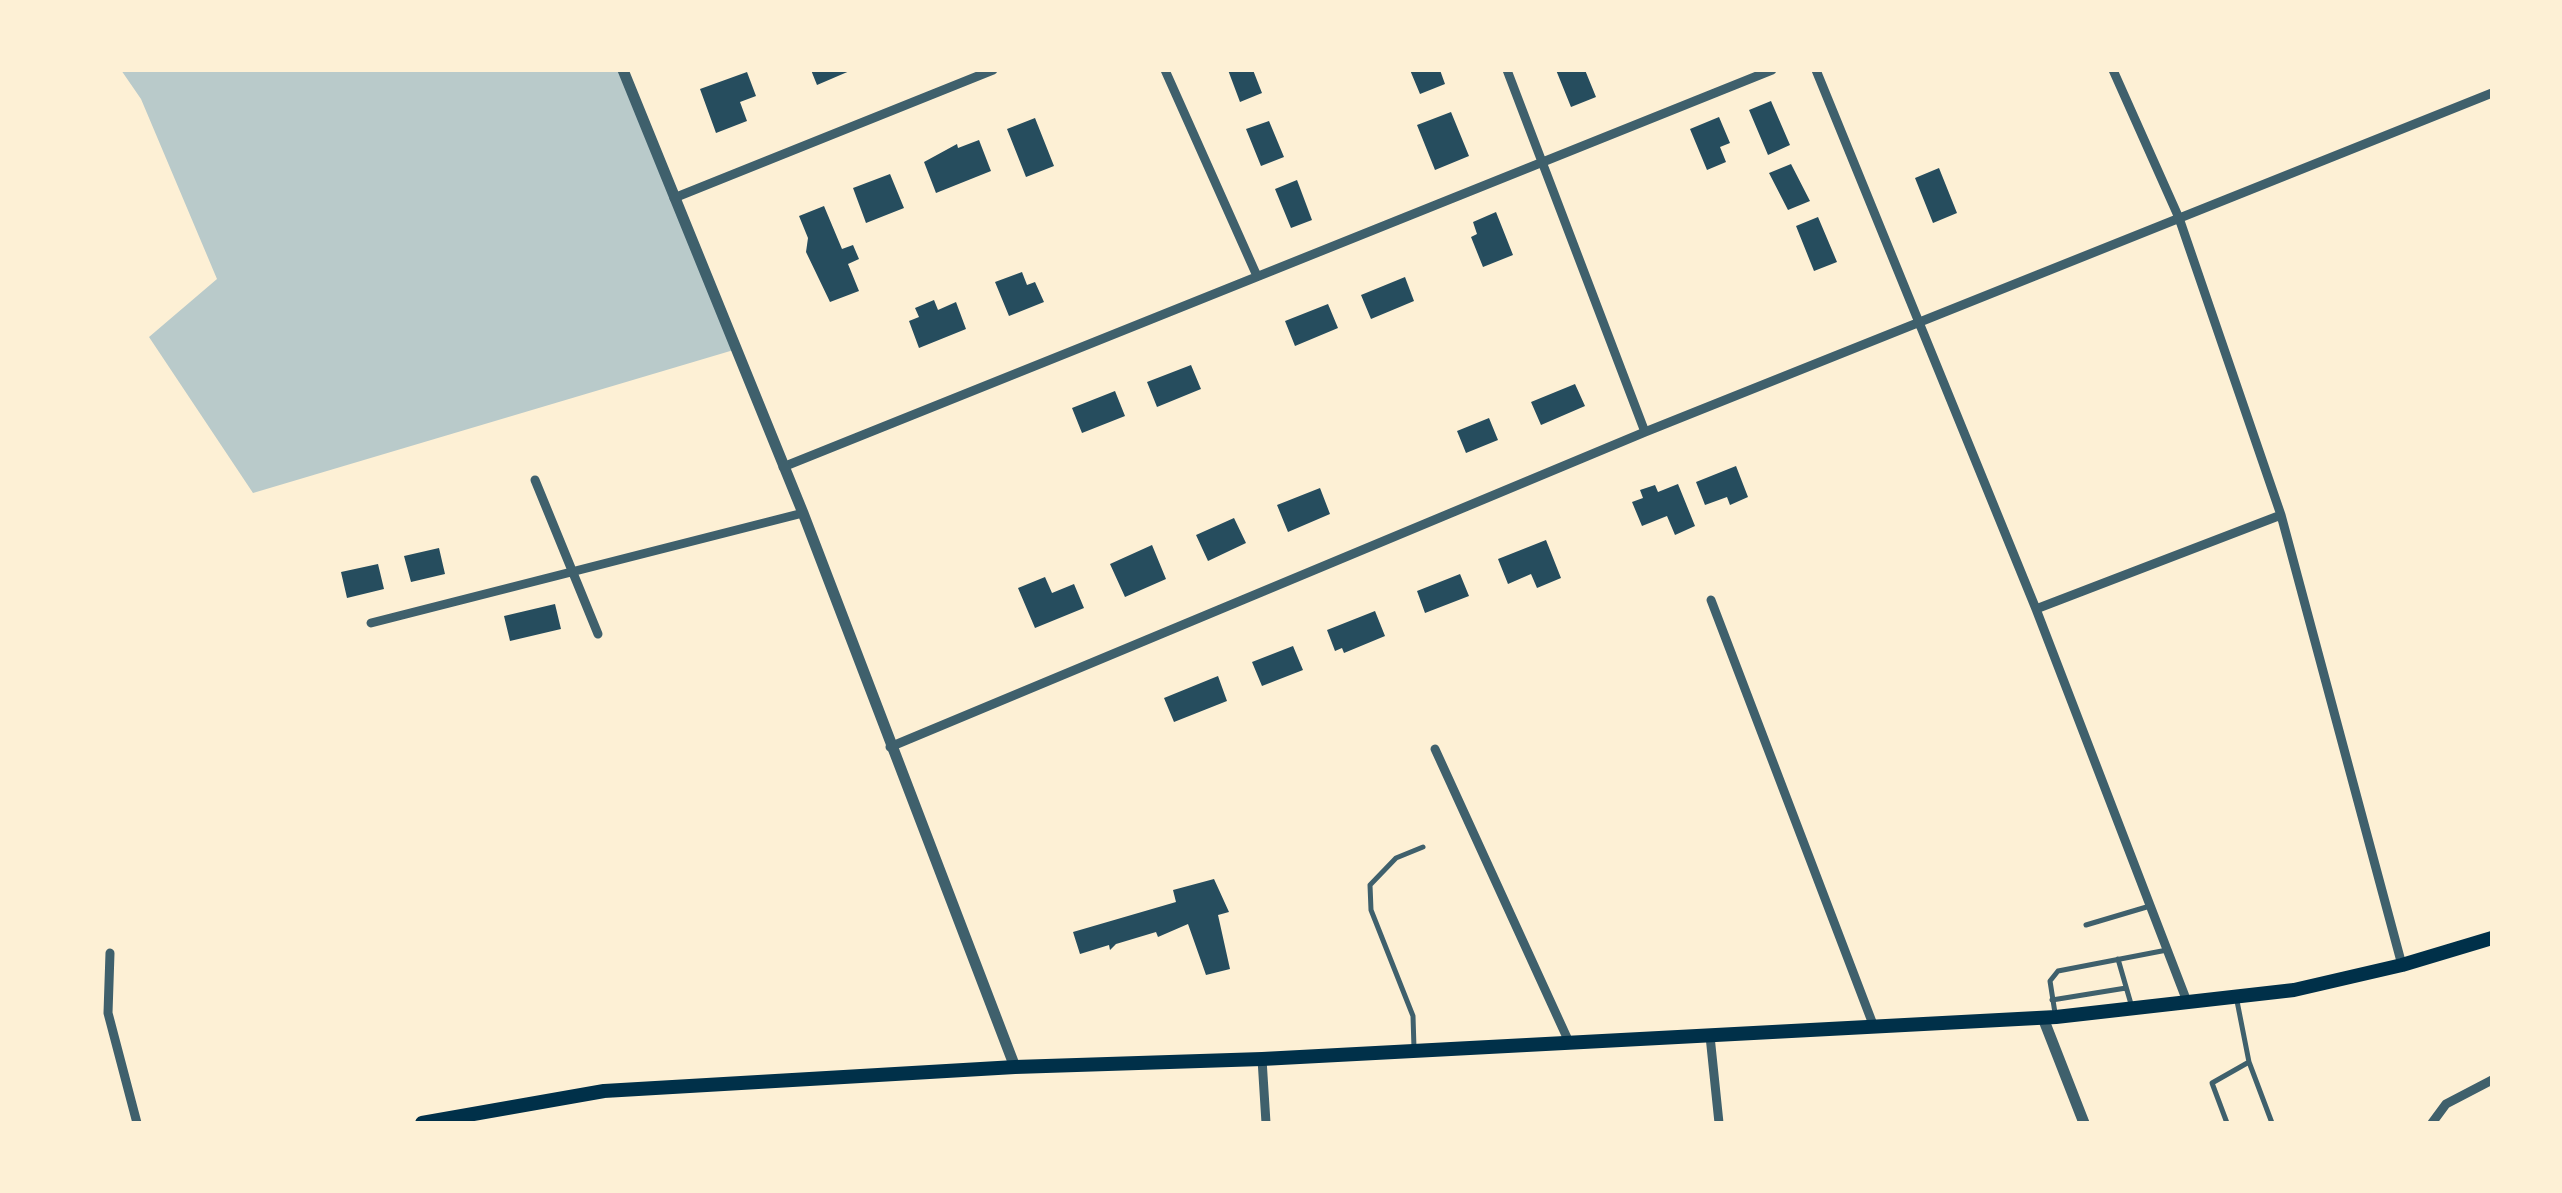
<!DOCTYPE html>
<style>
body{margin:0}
#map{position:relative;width:2562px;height:1193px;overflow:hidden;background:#fdf0d5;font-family:Cabin,sans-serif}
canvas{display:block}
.frame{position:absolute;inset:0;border:72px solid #fdf0d5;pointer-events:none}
</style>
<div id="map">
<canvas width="2562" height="1193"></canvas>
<div class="frame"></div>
</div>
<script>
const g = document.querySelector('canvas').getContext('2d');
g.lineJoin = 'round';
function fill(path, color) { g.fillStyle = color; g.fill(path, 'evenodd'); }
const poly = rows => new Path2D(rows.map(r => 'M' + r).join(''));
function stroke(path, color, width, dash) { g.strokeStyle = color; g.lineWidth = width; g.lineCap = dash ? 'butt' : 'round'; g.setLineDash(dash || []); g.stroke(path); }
fill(poly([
 [121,70,623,70,737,349,253,493,149,337,217,279,141,99]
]), '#b9caca');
fill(poly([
 [811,70,852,70,817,85],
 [1228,70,1253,70,1262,93,1240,102],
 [1410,70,1440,70,1445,84,1420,94],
 [1556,70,1585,70,1596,97,1571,107],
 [747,72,756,96,740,102,747,121,716,133,700,89],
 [1771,101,1790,145,1768,155,1749,110],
 [1451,112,1469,156,1435,170,1417,125],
 [1719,117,1730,143,1720,147,1726,162,1707,170,1690,129],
 [1035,118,1054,166,1026,177,1007,129],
 [1269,121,1284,157,1261,166,1246,129],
 [979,140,991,171,936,193,924,162,957,144,958,148],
 [1791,164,1810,201,1788,210,1769,173],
 [1939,168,1957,213,1933,223,1915,178],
 [890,174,904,208,866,223,853,188],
 [1297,180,1312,220,1291,228,1275,189],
 [824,206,842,249,853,245,859,259,848,264,859,291,830,302,806,252,808,238,799,216],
 [1496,212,1513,255,1483,267,1471,237,1477,234,1473,222],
 [1818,217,1837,262,1814,271,1796,226],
 [1022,272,1027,285,1035,282,1044,302,1009,316,995,282],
 [1405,277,1414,301,1371,319,1361,295],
 [934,300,938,310,956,302,966,329,919,348,909,321,919,317,915,308],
 [1328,304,1338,328,1295,346,1285,321],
 [1191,365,1201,389,1157,407,1147,382],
 [1575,384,1585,406,1541,425,1531,402],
 [1115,391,1125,416,1082,433,1072,408],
 [1489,418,1498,440,1466,453,1457,431],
 [1736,466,1748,497,1730,505,1727,497,1705,505,1696,482],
 [1678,484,1695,526,1675,535,1667,516,1642,526,1632,502,1643,498,1640,490,1655,485,1658,492],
 [1320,488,1330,514,1288,532,1277,505],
 [1234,518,1246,543,1208,561,1196,535],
 [1546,540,1561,578,1537,588,1531,574,1508,584,1498,559],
 [1152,545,1166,579,1125,597,1110,564],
 [439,548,445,574,411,582,404,556],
 [378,564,384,589,347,598,341,572],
 [1460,574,1469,596,1425,613,1417,591],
 [1045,577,1052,593,1074,584,1084,608,1035,628,1018,588],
 [555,604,561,629,510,641,504,616],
 [1375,611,1385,636,1344,653,1342,648,1335,651,1327,630],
 [1293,646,1303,670,1262,686,1252,662],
 [1218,676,1227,701,1174,722,1164,698],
 [1214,879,1229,912,1218,915,1230,969,1206,975,1188,924,1158,937,1156,932,1116,944,1110,950,1109,945,1080,954,1073,932,1176,902,1173,890]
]), '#264d5e');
stroke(poly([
 [2086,925,2150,906],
 [2118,959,2131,1004],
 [2052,1000,2126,988],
 [2237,1001,2249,1062,2272,1123],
 [2055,1013,2050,981,2058,971,2167,950],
 [1414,1048,1413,1016,1371,910,1370,885,1396,858,1423,847],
 [2227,1123,2212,1083,2249,1062]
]), '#3f606c', 5);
stroke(poly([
 [1165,70,1257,276],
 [1507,70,1645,432],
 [1816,70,2036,609,2188,1004],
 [2113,70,2179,218,2281,515,2402,965],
 [674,198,993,70],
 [783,467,1772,70],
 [535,480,598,634],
 [1711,600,1874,1027],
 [2036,609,2281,515],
 [371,623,803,513],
 [890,747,1645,432,2492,93],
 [1435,749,1569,1042],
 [110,953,108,1013,137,1123],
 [1710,1036,1719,1123],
 [1262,1059,1266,1123],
 [2432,1123,2446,1104,2492,1080]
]), '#3f606c', 9);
stroke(poly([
 [623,70,803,513,1015,1067],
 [2043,1018,2084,1123]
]), '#3f606c', 11);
stroke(poly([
 [422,1123,604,1091,1015,1067,1262,1059,2056,1017,2294,990,2402,965,2492,938]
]), '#003049', 14);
</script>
